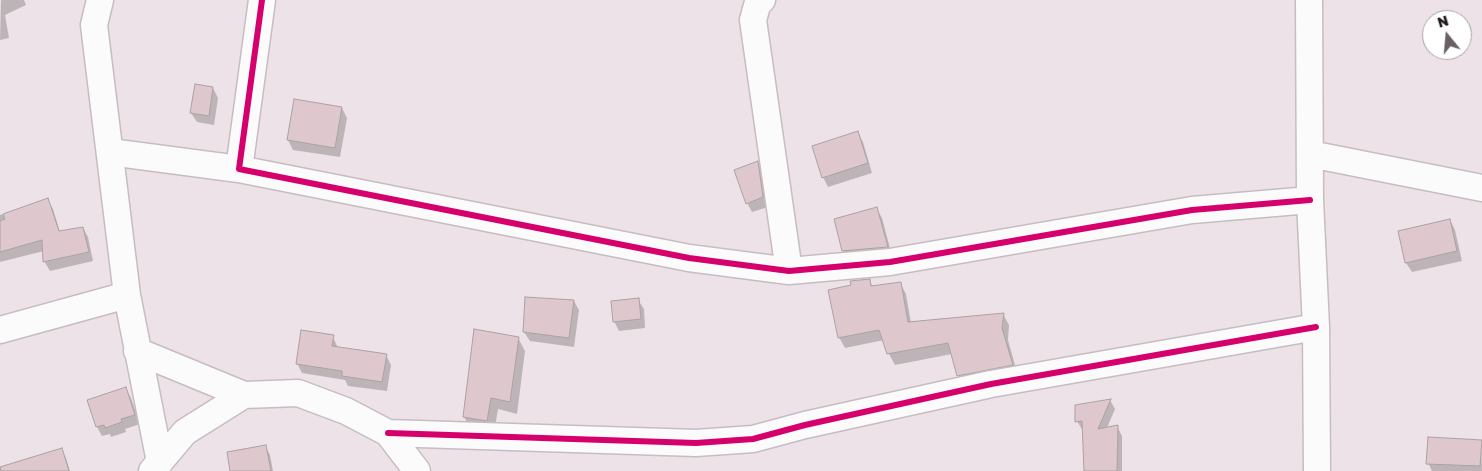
<!DOCTYPE html>
<style>
body{margin:0}
#map{position:relative;width:1482px;height:471px;overflow:hidden;background:#ede2e7;font-family:"Golos Text",sans-serif}
canvas{display:block}
.north{position:absolute;left:1422px;top:10px;width:50px;height:50px;box-sizing:border-box;background:#fff;border:1px solid #a6a3a5;border-radius:50%;rotate:343deg;font-size:14px;font-weight:700;line-height:20px;text-align:center;color:#211a1d}
.north::after{content:'';display:block;margin:auto;width:18px;height:22px;background:#686064;clip-path:polygon(50% 0,100% 100%,50% 72%,0 100%)}
</style>
<div id="map">
<canvas width="1482" height="471"></canvas>
<div class="north">N</div>
</div>
<script>
const g = document.querySelector('canvas').getContext('2d');
g.lineJoin = 'round';
function fill(path, color) { g.fillStyle = color; g.fill(path, 'evenodd'); }
const poly = rows => new Path2D(rows.map(r => 'M' + r).join(''));
function stroke(path, color, width, dash) { g.strokeStyle = color; g.lineWidth = width; g.lineCap = dash ? 'butt' : 'round'; g.setLineDash(dash || []); g.stroke(path); }
fill(poly([
 [1,0,24,0,26,5,5,15,9,38,0,40],
 [213,88,218,98,214,125,197,122,191,113],
 [342,108,347,118,340,157,293,150,288,140],
 [858,133,863,142,872,173,828,187,823,177],
 [758,163,763,172,768,207,752,212,747,203],
 [47,200,53,209,60,232,83,228,88,237,93,261,50,271,44,261,44,251,0,262,0,215],
 [876,208,882,218,892,256,849,260,843,251],
 [1450,220,1455,230,1462,261,1412,272,1406,263],
 [869,280,873,287,900,283,906,294,911,323,1003,314,1009,325,1008,340,1018,376,965,386,958,376,952,354,895,365,889,354,884,340,845,348,839,337],
 [638,300,644,309,645,328,619,331,614,321],
 [574,301,579,310,574,347,530,341,524,332],
 [333,337,338,348,386,355,391,365,387,391,348,386,345,380,302,373,297,363],
 [518,338,525,351,517,414,498,409,494,433,472,430,464,417],
 [126,389,131,398,140,424,125,429,126,432,111,437,110,434,102,436,97,427,89,401],
 [1110,400,1115,409,1107,428,1117,426,1122,436,1122,471,1085,471,1083,431,1077,421],
 [1481,441,1482,471,1432,471,1428,463],
 [265,446,270,455,273,471,232,471],
 [61,449,66,458,70,471,0,471,0,468]
]), '#0003');
const building = poly([
 [195,84,213,87,209,116,190,113,195,84],
 [294,99,342,107,335,148,287,140,294,99],
 [858,131,868,163,822,178,812,146,858,131],
 [758,161,763,197,746,204,734,170,758,161],
 [48,198,59,231,83,227,89,252,43,262,42,240,0,252,0,221,5,219,3,214,48,198],
 [877,207,888,247,842,251,834,219,877,207],
 [1450,219,1457,251,1405,263,1398,231,1450,219],
 [870,279,871,286,901,282,908,322,1004,313,1002,328,1013,365,957,376,948,343,887,354,879,330,838,338,828,290,851,285,850,281,870,279],
 [525,297,574,300,569,338,523,332,525,297],
 [639,298,641,319,613,322,611,301,639,298],
 [474,329,519,337,510,402,491,398,487,421,463,417,474,329],
 [301,330,334,335,332,346,387,354,382,382,342,376,342,371,296,364,301,330],
 [126,387,135,415,121,419,122,422,105,428,104,425,96,427,87,400,126,387],
 [1111,399,1098,429,1118,425,1117,471,1084,471,1082,421,1075,422,1075,405,1111,399],
 [1428,437,1482,440,1480,466,1426,464,1428,437],
 [266,445,271,471,230,471,227,452,266,445],
 [62,448,69,471,1,471,0,467,62,448]
]);
fill(building, '#dfc8cd');
stroke(building, '#a9a1a3', 1);
const street = poly([
 [100,0,94,25,127,295,160,462],
 [262,0,239,169,689,258,789,271,890,262,1192,210,1310,200],
 [762,0,758,2,753,20,789,271],
 [1309,0,1310,200,1316,327,1317,471],
 [110,152,239,169],
 [1310,154,1482,188],
 [0,330,127,295],
 [137,351,244,395],
 [388,433,696,443,753,439,805,425,991,384,1316,327],
 [152,471,185,432,244,395,298,393,346,411,388,433,417,471]
]);
stroke(street, '#c6bdc1', 29);
stroke(street, '#fcfbfb', 26);
stroke(poly([
 [262,0,239,169,689,258,789,271,890,262,1192,210,1310,200],
 [388,433,696,443,753,439,805,425,991,384,1316,327]
]), '#d6006c', 6);
</script>
